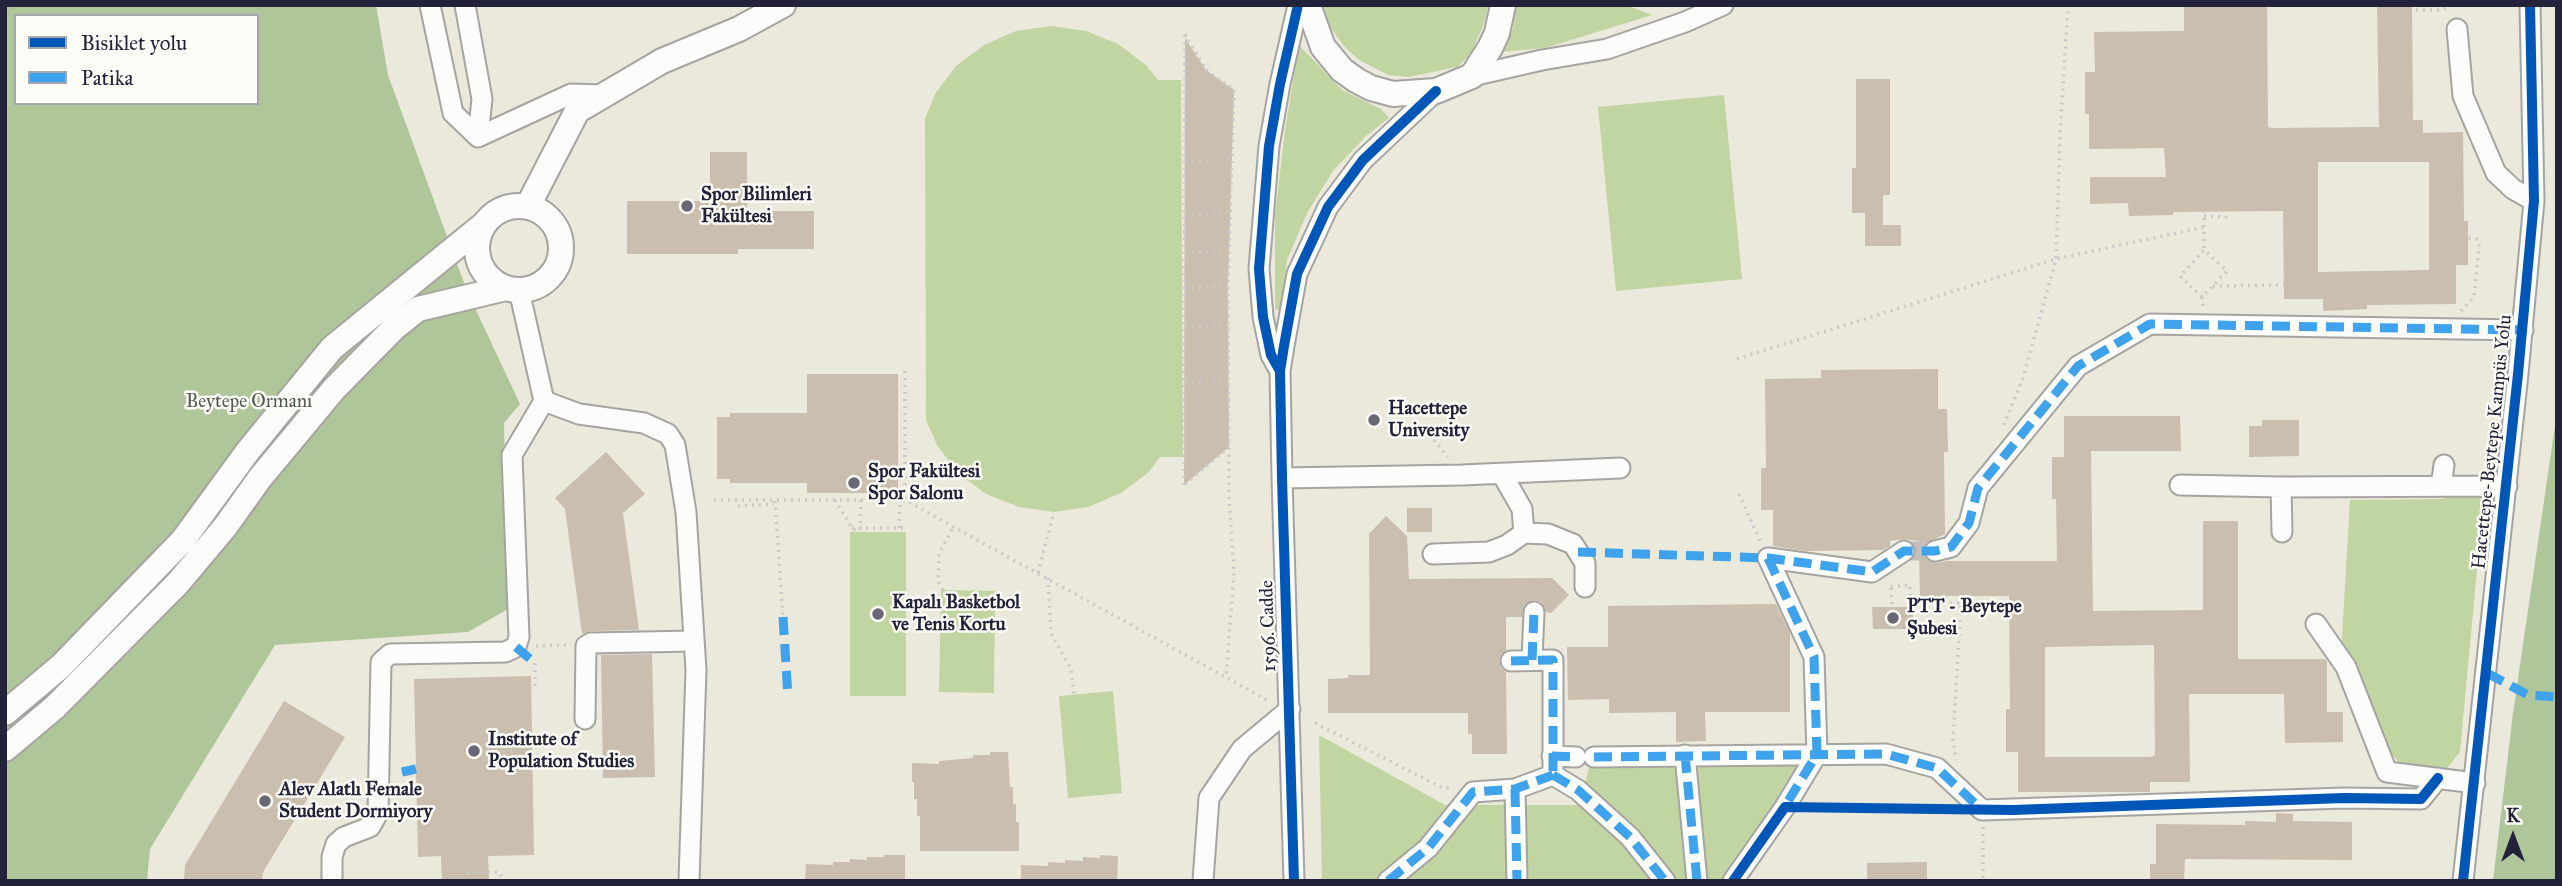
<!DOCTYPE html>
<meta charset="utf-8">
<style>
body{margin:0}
#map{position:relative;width:2562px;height:886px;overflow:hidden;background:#ebe8dc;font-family:"IM FELL Great Primer",serif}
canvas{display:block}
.frame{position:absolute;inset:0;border:7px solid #22223b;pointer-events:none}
.legend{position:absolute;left:14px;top:14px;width:245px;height:91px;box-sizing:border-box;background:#fdfcf7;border:2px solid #a5a5ac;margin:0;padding:9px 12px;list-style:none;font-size:21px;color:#22223b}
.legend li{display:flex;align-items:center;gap:14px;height:35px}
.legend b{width:35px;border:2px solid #a5a5ac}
.north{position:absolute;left:2478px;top:802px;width:70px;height:70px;-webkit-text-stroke:5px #fdfcf7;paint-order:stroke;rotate:0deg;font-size:19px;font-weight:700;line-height:28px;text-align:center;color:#22223b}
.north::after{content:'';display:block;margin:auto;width:24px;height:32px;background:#22223b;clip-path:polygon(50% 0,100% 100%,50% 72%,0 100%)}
</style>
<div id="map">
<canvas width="2562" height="886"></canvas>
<div class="frame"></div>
<ul class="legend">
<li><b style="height:9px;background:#0057b8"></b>Bisiklet yolu</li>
<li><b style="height:9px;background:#3ea2ec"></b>Patika</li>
</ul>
<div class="north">K</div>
</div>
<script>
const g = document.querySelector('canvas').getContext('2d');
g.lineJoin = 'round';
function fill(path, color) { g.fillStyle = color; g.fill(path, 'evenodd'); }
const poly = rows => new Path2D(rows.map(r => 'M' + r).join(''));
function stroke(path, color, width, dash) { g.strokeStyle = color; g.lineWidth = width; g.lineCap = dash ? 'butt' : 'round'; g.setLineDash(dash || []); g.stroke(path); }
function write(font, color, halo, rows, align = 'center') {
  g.font = font + ' "IM FELL Great Primer",serif'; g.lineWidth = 5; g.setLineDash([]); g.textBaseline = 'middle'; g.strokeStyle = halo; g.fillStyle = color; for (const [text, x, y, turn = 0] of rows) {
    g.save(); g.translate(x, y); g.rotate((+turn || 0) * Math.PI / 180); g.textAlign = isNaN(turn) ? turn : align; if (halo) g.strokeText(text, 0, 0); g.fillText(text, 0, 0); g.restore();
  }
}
fill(poly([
 [1323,5,1488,5,1485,21,1471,54,1457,67,1409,77,1388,75,1359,60,1344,46,1331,28],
 [1516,5,1626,5,1652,15,1545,48,1501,52,1513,29],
 [1051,26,1086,31,1118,44,1146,65,1158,80,1181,80,1183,457,1160,457,1149,472,1121,493,1088,507,1054,512,1019,507,986,494,958,473,937,445,926,420,925,119,935,94,956,66,984,45,1016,31],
 [1299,45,1342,90,1381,109,1389,118,1367,135,1333,171,1307,213,1287,260,1281,311,1275,309,1275,216,1285,130],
 [1724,95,1742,279,1616,291,1598,107],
 [2456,494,2484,495,2460,752,2443,773,2403,767,2379,739,2341,654,2350,500,2442,499],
 [850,532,906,532,906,696,850,696],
 [941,590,995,591,994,693,939,692],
 [1113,691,1122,793,1068,798,1059,696],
 [1319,735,1445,805,1580,805,1589,768,1801,763,1724,881,1322,881]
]), '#c1d5a2');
fill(poly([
 [5,5,376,5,388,75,467,291,520,404,504,423,508,609,468,632,275,645,150,849,147,881,5,881],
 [16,16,257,16,257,103,16,103],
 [2557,412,2557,881,2493,881,2513,713]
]), '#afc69a');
fill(poly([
 [2184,5,2267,5,2268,127,2272,128,2379,127,2377,5,2412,5,2413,120,2423,120,2423,133,2463,132,2464,221,2468,221,2468,265,2456,265,2456,304,2367,305,2367,309,2323,311,2323,299,2284,299,2283,211,2173,212,2173,215,2129,216,2128,203,2090,204,2090,177,2166,177,2164,148,2089,149,2089,114,2085,114,2085,72,2095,72,2094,32,2184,31],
 [2318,162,2429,162,2429,270,2318,272],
 [1185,38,1206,70,1234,90,1228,285,1229,447,1184,485],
 [1856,79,1890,79,1890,195,1883,195,1883,225,1901,225,1901,246,1865,246,1865,213,1852,213,1852,168,1856,168],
 [710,152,747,152,747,211,814,211,814,249,738,249,738,254,627,254,627,201,710,201],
 [1938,369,1938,409,1947,409,1948,452,1944,452,1945,534,1926,543,1923,553,1927,560,1937,563,1947,561,2057,561,2056,499,2052,499,2052,457,2064,457,2064,416,2180,416,2181,451,2091,451,2093,611,2203,610,2203,521,2238,521,2238,659,2325,659,2327,662,2327,712,2343,712,2343,742,2285,743,2284,694,2189,694,2190,782,2150,782,2150,792,2018,792,2018,752,2006,752,2006,709,2010,709,2009,596,1947,596,1947,600,1920,600,1919,541,1904,539,1890,541,1890,546,1883,550,1804,551,1773,546,1773,510,1761,510,1761,468,1766,468,1765,379,1821,378,1821,370],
 [2154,645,2155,755,2151,757,2045,757,2045,647],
 [807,374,898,374,898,493,807,493,807,483,730,483,730,479,717,479,717,417,730,417,730,413,807,413],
 [2262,420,2299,420,2299,456,2249,457,2249,426,2262,426],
 [606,452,645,494,623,513,639,630,591,631,582,634,565,509,555,498],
 [1407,508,1432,508,1432,532,1407,532],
 [1386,516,1407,536,1409,579,1552,578,1569,595,1551,613,1546,612,1541,602,1534,600,1524,605,1522,617,1506,617,1506,650,1501,655,1499,661,1501,668,1506,672,1507,754,1472,754,1472,734,1468,734,1468,713,1328,713,1328,679,1348,678,1348,675,1370,675,1369,534],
 [1776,604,1790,633,1790,712,1705,712,1706,741,1676,742,1676,712,1609,713,1609,699,1568,700,1567,647,1608,647,1608,606],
 [1872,607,1913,607,1913,629,1873,629],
 [652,654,655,777,603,778,601,655],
 [531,676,534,855,488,856,489,881,442,881,441,856,418,857,414,679],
 [284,701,345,737,263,872,262,881,184,881,185,865],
 [990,752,1008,752,1010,787,1013,787,1013,804,1016,804,1016,822,1019,822,1019,851,920,851,920,816,917,816,917,799,914,799,914,782,912,782,912,763,939,764,939,761,973,758,973,755,990,755],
 [2276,813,2293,814,2293,821,2352,822,2352,860,2185,859,2184,881,2150,881,2150,864,2156,864,2156,824,2245,825,2245,821,2276,822],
 [884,855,905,855,905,881,805,881,806,864,833,865,833,862,850,862,850,859,867,860,867,857,884,857],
 [1100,855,1118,856,1117,881,1021,881,1021,865,1048,866,1048,862,1065,863,1065,860,1083,861,1083,857,1100,858],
 [1927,862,1927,881,1867,881,1867,863]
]), '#cabeae');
stroke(poly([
 [1904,551,1935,551]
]), '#c3c0bc', 19, [19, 10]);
const minor = poly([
 [430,5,453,113,478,137,482,99,465,5],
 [2457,29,2463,96,2496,173,2513,189,2534,201],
 [1472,76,1542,60,1607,49,1685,22,1723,5],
 [478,137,571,94,603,95],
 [1280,371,1271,355,1263,317,1259,269,1269,146,1280,84,1298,5],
 [544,401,579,414,644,423,668,434,675,445,686,512,696,670,689,881],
 [1502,474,1522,509,1524,533,1548,534,1573,544,1585,563,1585,587],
 [1282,478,1462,475,1620,468],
 [2180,485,2281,487,2507,486],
 [2441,486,2444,465],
 [2281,487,2282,532],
 [1935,551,1951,547,1969,523,1978,488,2078,366,2150,324,2523,330],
 [1433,554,1489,552,1507,545,1524,533],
 [1768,558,1872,572,1904,551],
 [2316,624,2346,667,2387,772,2475,783],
 [1532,660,1534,612],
 [1511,661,1553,660,1553,775],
 [585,719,586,646,591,643,694,641],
 [1685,755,1697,881],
 [1552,756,1576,757],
 [1594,757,1886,754,1937,768,1982,810,2344,798,2421,799,2438,778],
 [1553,775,1578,790,1630,837,1665,881],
 [1515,789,1517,881],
 [332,881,332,857,336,844,344,837,370,827,378,813,381,662,390,654,505,652,516,647,519,637,512,455,544,401,519,290],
 [1203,881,1209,798,1242,749,1290,709],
 [1294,881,1282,478,1280,371,1284,346,1297,274,1328,207,1363,160,1436,91],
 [1388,881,1428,848,1473,792,1515,789,1553,775],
 [1733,881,1785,807,1817,754,1814,657,1768,558],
 [2463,881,2518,374,2534,201,2530,5]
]);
const major = poly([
 [1308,5,1323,47,1342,70,1356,80,1371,88,1393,94,1436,91,1472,76,1490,48,1497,33,1503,5],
 '477 248a42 42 0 1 1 84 0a42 42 0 1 1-84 0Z',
 [528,206,577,111,662,61,739,29,783,5],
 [5,713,61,666,183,540,248,451,332,348,483,225],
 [5,749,55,707,178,583,225,527,260,478,334,389,393,329,418,309,506,288]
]);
stroke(minor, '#a5a4a0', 23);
stroke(major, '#a5a4a0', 28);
stroke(poly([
 [2416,10,2441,10,2453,5],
 [1185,34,1206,70,1234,90,1228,285,1229,496,1234,572,1226,678],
 [1185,161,1232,159],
 [2204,211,2204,250],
 [1185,215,1230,212],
 [2204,216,2226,217,2226,211],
 [1185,253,1228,250],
 [2213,286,2284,285],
 [1185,289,1228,285],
 [2202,297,2180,276,2204,250,2227,271,2202,297,2203,308],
 [2461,311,2474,297,2479,246,2477,239,2464,238],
 [1185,327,1228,324],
 [1737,359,2056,259,2204,227],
 [905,371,905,500],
 [1185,382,1228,380],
 [2004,425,2023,378,2056,259,2060,136,2068,5],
 [1434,440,1448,457],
 [1185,484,1229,447],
 [1184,485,1185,35],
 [1739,494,1761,543],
 [714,500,905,500,1267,700],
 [835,500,852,528,857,532],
 [861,500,860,528,864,532],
 [775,501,783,617],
 [738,506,774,504],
 [852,528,906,528],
 [899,528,900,500],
 [1038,573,1054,512],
 [1048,578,1051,633,1071,669,1074,695],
 [1891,587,1910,585,1910,603,1961,603,1953,740,1956,760],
 [1891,588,1892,607],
 [943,590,938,581,939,554,953,527],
 [536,646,567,645],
 [535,663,535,691],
 [1315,723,1441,787,1453,789],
 [1808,807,1954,810],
 [1983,827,1983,881],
 [467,873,499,872,504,881]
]), '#cac9c8', 3.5, [2, 5]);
stroke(minor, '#fcfcfa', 19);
stroke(major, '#fcfcfa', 24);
stroke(poly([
 [1578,552,1768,558,1872,572,1904,551,1935,551,1951,547,1969,523,1978,488,2078,366,2150,324,2523,330],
 [1768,558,1814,657,1817,754,1782,811],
 [783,617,788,697],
 [516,647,535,663],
 [1532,660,1534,612],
 [1511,661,1553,660,1553,775],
 [2487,673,2528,695,2557,697],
 [1685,755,1697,881],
 [1552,756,1576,757],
 [1594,757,1886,754,1937,768,1982,810],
 [402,772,416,769],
 [1553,775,1578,790,1630,837,1665,881],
 [1515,789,1517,881],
 [1388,881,1428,848,1473,792,1515,789,1553,775]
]), '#3ea2ec', 9, [18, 9]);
stroke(poly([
 [1280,371,1271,355,1263,317,1259,269,1269,146,1280,84,1298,5],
 [1294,881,1282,478,1280,371,1284,346,1297,274,1328,207,1363,160,1436,91],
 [1733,881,1785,807,2013,810,2344,798,2421,799,2438,778],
 [2463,881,2518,374,2534,201,2530,5]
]), '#0057b8', 10);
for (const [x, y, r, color] of [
 [687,206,7,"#686773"],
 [1374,420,7,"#686773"],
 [854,483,7,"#686773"],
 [878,614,7,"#686773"],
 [1893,618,7,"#686773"],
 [474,751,7,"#686773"],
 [265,801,7,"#686773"]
]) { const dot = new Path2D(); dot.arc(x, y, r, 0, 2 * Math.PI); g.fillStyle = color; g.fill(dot); stroke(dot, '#fdfcf7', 2.5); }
write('bold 19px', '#22223b', '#fdfcf7', [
 ["Spor Bilimleri",701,195],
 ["Fakültesi",701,217],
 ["Hacettepe",1388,409],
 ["University",1388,431],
 ["Spor Fakültesi",868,472],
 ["Spor Salonu",868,494],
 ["Kapalı Basketbol",892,603],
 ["ve Tenis Kortu",892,625],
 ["PTT - Beytepe",1907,607],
 ["Şubesi",1907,629],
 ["Institute of",488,740],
 ["Population Studies",488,762],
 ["Alev Alatlı Female",279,790],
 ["Student Dormiyory",279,812]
], 'left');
write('19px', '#4d5b4e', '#fdfcf7', [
 ["Beytepe Ormanı",249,402]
]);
write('19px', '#22223b', '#fdfcf7', [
 ["Hacettepe-Beytepe Kampüs Yolu",2493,442,-84],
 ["1596. Cadde",1269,626,-92]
]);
</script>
